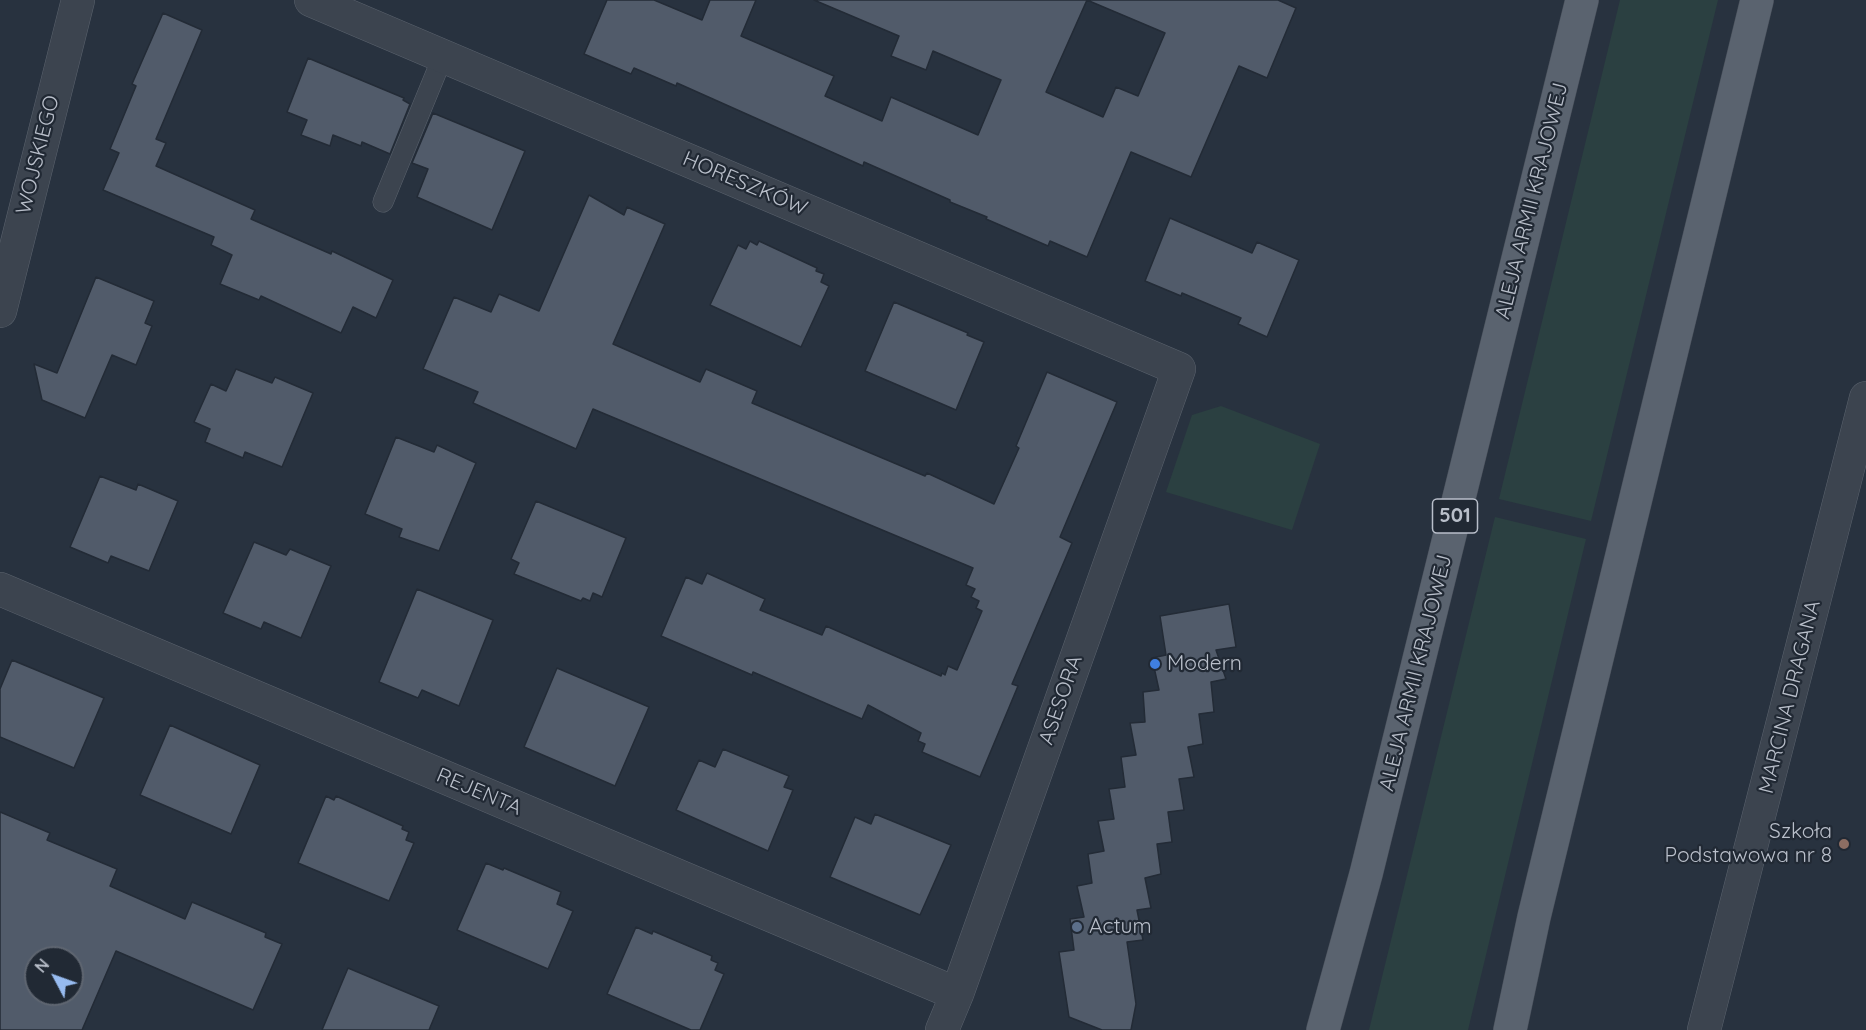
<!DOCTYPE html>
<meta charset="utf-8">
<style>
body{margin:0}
#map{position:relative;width:1866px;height:1030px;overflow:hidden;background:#28323f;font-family:Quicksand,sans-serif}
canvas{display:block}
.north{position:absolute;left:24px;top:946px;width:60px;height:60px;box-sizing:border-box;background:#212934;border:2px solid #5e6570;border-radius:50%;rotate:311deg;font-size:16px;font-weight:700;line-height:24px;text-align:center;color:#b9bfca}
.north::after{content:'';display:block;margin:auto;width:21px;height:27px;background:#97bbf0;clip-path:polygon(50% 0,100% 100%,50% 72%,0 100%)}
</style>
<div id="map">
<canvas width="1866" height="1030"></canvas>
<div class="north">N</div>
</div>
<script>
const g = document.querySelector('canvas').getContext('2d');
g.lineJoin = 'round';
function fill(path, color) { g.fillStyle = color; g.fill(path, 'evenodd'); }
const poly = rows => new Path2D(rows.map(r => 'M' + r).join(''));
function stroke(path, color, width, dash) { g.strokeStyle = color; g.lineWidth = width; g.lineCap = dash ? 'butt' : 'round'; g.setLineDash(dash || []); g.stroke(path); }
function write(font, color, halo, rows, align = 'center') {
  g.font = font + ' Quicksand,sans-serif'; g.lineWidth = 4.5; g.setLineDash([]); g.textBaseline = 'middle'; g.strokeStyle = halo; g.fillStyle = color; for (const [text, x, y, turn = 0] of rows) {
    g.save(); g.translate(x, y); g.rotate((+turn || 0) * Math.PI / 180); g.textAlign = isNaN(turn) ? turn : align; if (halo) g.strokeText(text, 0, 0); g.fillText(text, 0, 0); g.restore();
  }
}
fill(poly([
 [1620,0,1718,0,1591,521,1499,499],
 [1221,406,1320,444,1292,530,1166,492,1192,415],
 [1495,517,1586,539,1479,984,1468,1030,1369,1030]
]), '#2b4041');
const building = poly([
 [607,0,654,0,702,20,710,0,756,0,741,36,834,76,825,96,882,121,891,97,978,135,1001,80,933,51,926,70,891,56,899,36,814,0,1087,0,1046,92,1103,117,1116,87,1138,96,1165,33,1087,0,1278,0,1296,8,1267,78,1239,66,1191,177,1131,152,1087,257,1050,241,1048,246,986,219,987,217,950,202,950,200,864,162,863,166,677,83,676,86,634,68,631,74,584,54,607,0],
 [163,13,202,30,156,139,166,143,156,166,255,210,251,219,331,254,332,251,393,280,376,318,353,307,341,333,261,296,259,300,220,284,232,255,211,245,214,237,103,190,119,153,110,149,136,86,132,84,163,13],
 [308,58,404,98,403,100,410,104,390,154,362,142,361,146,333,135,330,146,301,135,307,120,287,112,308,58],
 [433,113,525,151,492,230,417,197,428,169,412,163,433,113],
 [589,195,624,215,627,207,665,224,613,344,700,382,706,369,757,391,752,403,925,476,927,473,994,504,1019,448,1016,446,1047,372,1117,402,1060,537,1072,543,1012,684,1018,686,980,777,922,752,925,744,918,741,921,733,868,705,862,719,753,672,752,675,661,636,686,577,702,584,707,573,765,599,760,610,822,635,826,626,941,676,942,673,945,675,948,666,957,670,982,611,976,608,979,601,971,597,975,589,966,585,973,568,593,409,576,449,473,403,478,392,423,369,454,297,491,312,499,294,539,311,589,195],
 [1170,218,1252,253,1257,242,1299,260,1267,337,1238,324,1241,318,1182,293,1181,296,1145,281,1170,218],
 [750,241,757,245,759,241,817,268,816,271,824,274,821,282,829,286,801,347,710,305,738,245,746,249,750,241],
 [96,277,154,301,145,323,152,326,136,365,112,355,85,418,42,400,34,364,57,373,96,277],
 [894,302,968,333,967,335,984,342,956,410,865,371,894,302],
 [236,369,272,383,275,377,313,393,282,467,245,452,243,458,205,442,210,429,194,422,211,384,226,391,236,369],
 [396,437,434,452,437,445,476,463,439,551,399,537,402,529,365,514,396,437],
 [100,476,136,490,138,484,178,501,149,571,111,556,108,563,70,547,100,476],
 [536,501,626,538,602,597,593,593,590,601,583,598,581,601,514,574,519,563,511,559,536,501],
 [254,542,286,555,290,549,331,566,301,638,264,622,261,629,223,613,254,542],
 [417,589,493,620,459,706,422,690,418,698,379,682,417,589],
 [1229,604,1236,647,1216,650,1226,679,1211,682,1214,712,1199,714,1203,744,1188,747,1194,777,1179,779,1184,810,1168,812,1172,842,1157,844,1161,874,1145,878,1151,908,1137,910,1143,940,1127,942,1136,1004,1131,1030,1102,1030,1069,1017,1059,952,1074,950,1070,919,1084,917,1077,886,1092,883,1088,854,1104,851,1098,821,1114,819,1109,789,1125,787,1121,757,1136,755,1130,723,1145,722,1143,692,1159,690,1152,658,1166,655,1160,616,1229,604],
 [12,660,104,698,74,768,0,737,0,689,12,660],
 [557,668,649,707,615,786,524,747,557,668],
 [170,725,260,765,231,834,140,795,170,725],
 [723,749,789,776,784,787,793,790,768,851,676,810,699,760,715,767,723,749],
 [326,796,334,800,336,796,403,826,402,829,409,832,406,840,414,843,389,901,298,863,326,796],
 [0,812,50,833,47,840,117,869,110,886,185,919,192,902,266,933,265,937,282,944,253,1010,116,951,82,1030,0,1030,0,812],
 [36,958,72,958,72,994,36,994,36,958],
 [875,814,951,845,920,915,830,877,855,817,871,824,875,814],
 [486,863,503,870,504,868,561,892,557,904,573,911,548,969,457,930,486,863],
 [636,927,652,934,653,931,712,956,711,960,718,963,715,970,724,974,700,1030,691,1030,607,994,636,927],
 [348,968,439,1006,429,1030,322,1030,348,968]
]);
fill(building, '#515b6a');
stroke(building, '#232b36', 1.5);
const service = poly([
 [383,202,443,56]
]);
const minor = poly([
 [311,0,1179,369,957,994,942,1030],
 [0,311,78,0],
 [0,589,957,994],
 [1704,1030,1866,398]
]);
const primary = poly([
 [1323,1030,1366,874,1582,0],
 [1510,1030,1534,917,1757,0]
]);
stroke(service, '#5a626d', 21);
stroke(minor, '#5a626d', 34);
stroke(primary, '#464d58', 34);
stroke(service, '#3c444f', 20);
stroke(minor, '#3c444f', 33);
stroke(primary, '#5a636f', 33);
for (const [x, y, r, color] of [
 [1155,664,6,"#3f7fe0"],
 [1844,844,6,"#8d6e63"],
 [1077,927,6,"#5c6f8a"]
]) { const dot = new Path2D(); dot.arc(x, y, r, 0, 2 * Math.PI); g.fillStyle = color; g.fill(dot); stroke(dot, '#212934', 2); }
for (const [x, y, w] of [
 [1455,516,45]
]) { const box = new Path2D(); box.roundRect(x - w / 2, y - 17, w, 34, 4.5); g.fillStyle = '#212934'; g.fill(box); stroke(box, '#b9bfca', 1.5); }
write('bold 20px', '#b9bfca', null, [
 ["501",1455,516]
]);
write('21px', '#b9bfca', '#212934', [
 ["WOJSKIEGO",38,155,-76],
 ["HORESZKÓW",745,184,23],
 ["ALEJA ARMII KRAJOWEJ",1532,201,-76],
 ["ALEJA ARMII KRAJOWEJ",1416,673,-76],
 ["MARCINA DRAGANA",1790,697,-76],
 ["ASESORA",1061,700,-71],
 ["REJENTA",479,792,23]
]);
write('21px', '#b9bfca', '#212934', [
 ["Modern",1167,664],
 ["Szkoła",1832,832,"right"],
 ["Podstawowa nr 8",1832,856,"right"],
 ["Actum",1089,927]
], 'left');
</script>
